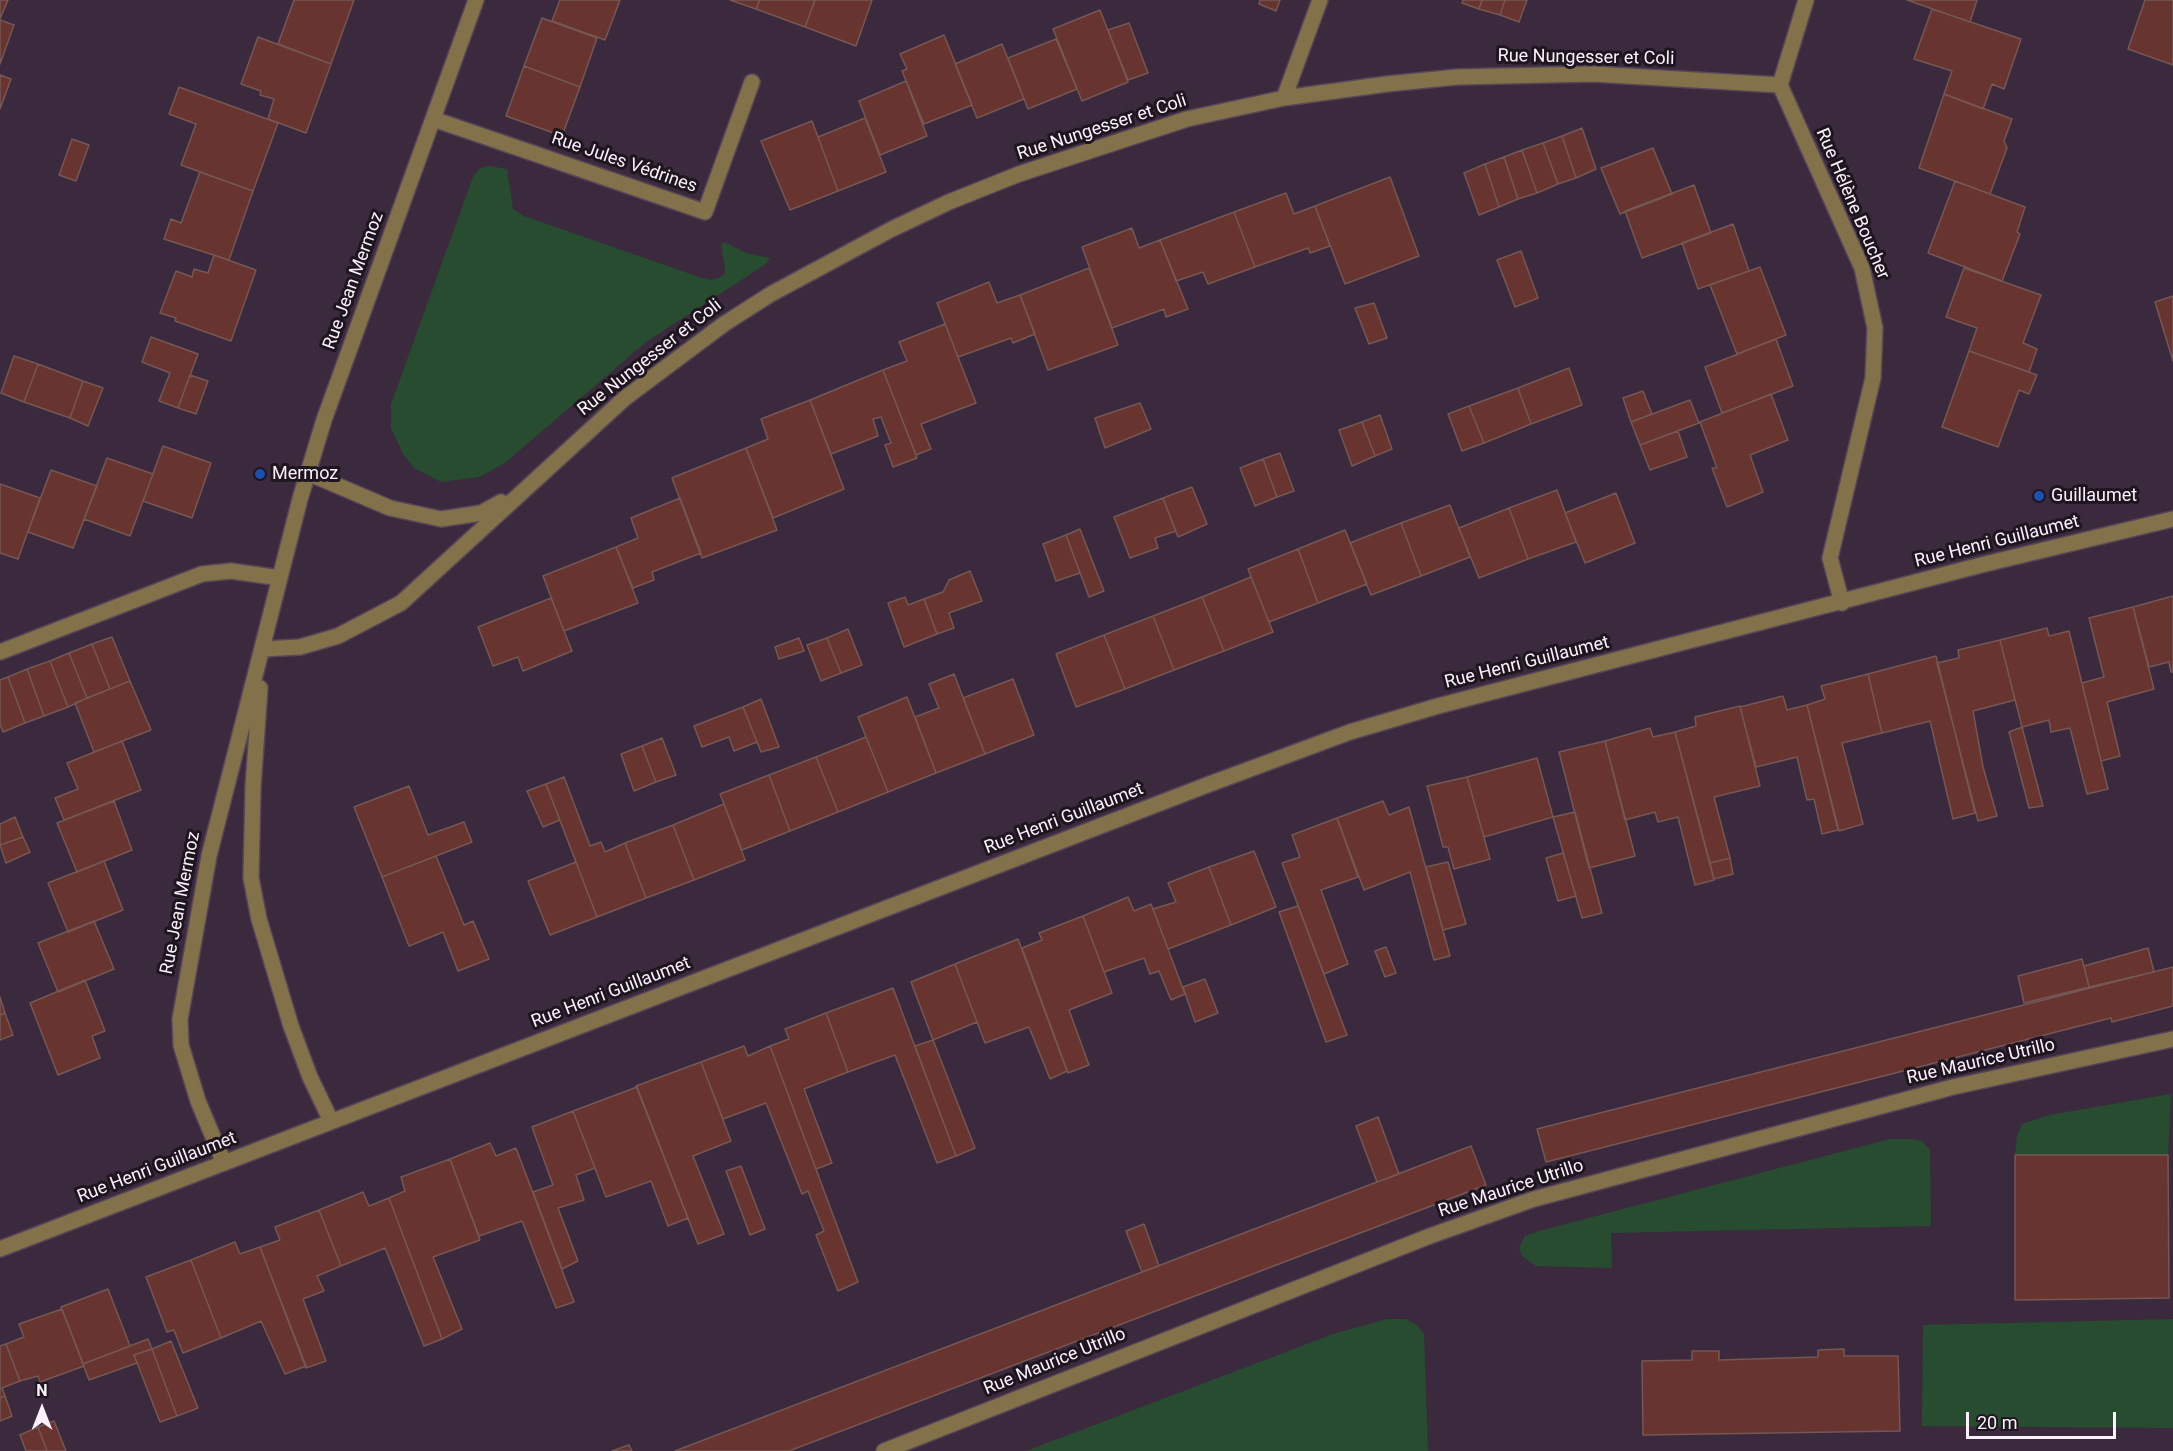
<!DOCTYPE html>
<meta charset="utf-8">
<style>
body{margin:0}
#map{position:relative;width:2173px;height:1451px;overflow:hidden;background:#3b2a3d;font-family:Roboto,sans-serif}
canvas{display:block}
.north{position:absolute;left:12px;top:1379px;width:60px;height:60px;-webkit-text-stroke:4px #1e161f;paint-order:stroke;rotate:0deg;font-size:16px;font-weight:700;line-height:24px;text-align:center;color:#fbf0fc}
.north::after{content:'';display:block;margin:auto;width:21px;height:27px;background:#fbf0fc;clip-path:polygon(50% 0,100% 100%,50% 72%,0 100%)}
.scale{position:absolute;left:1966px;top:1412px;width:150px;height:27px;box-sizing:border-box;border:3px solid #fbf0fc;border-top:0;padding-left:8px;font-size:18px;line-height:21px;white-space:nowrap;color:#fbf0fc;-webkit-text-stroke:4px #1e161f;paint-order:stroke}
</style>
<div id="map">
<canvas width="2173" height="1451"></canvas>
<div class="north">N</div>
<div class="scale">20 m</div>
</div>
<script>
const g = document.querySelector('canvas').getContext('2d');
g.lineJoin = 'round';
function fill(path, color) { g.fillStyle = color; g.fill(path, 'evenodd'); }
const poly = rows => new Path2D(rows.map(r => 'M' + r).join(''));
function stroke(path, color, width, dash) { g.strokeStyle = color; g.lineWidth = width; g.lineCap = dash ? 'butt' : 'round'; g.setLineDash(dash || []); g.stroke(path); }
function write(font, color, halo, rows, align = 'center') {
  g.font = font + ' Roboto,sans-serif'; g.lineWidth = 6; g.setLineDash([]); g.textBaseline = 'middle'; g.strokeStyle = halo; g.fillStyle = color; for (const [text, x, y, turn = 0] of rows) {
    g.save(); g.translate(x, y); g.rotate((+turn || 0) * Math.PI / 180); g.textAlign = isNaN(turn) ? turn : align; if (halo) g.strokeText(text, 0, 0); g.fillText(text, 0, 0); g.restore();
  }
}
fill(poly([
 [489,166,507,169,513,209,524,216,702,278,712,280,723,276,725,271,721,244,724,242,746,253,770,258,766,264,646,342,505,463,479,477,441,482,414,468,403,454,391,428,391,404,473,177,480,168],
 [2171,1094,2168,1155,2015,1155,2017,1135,2022,1124,2049,1115],
 [1890,1139,1913,1139,1922,1141,1930,1150,1931,1226,1611,1233,1612,1268,1536,1266,1522,1256,1519,1248,1525,1236,1539,1231],
 [1387,1319,1406,1319,1417,1325,1424,1334,1428,1451,1026,1451,1333,1334],
 [2173,1319,2173,1428,1922,1426,1923,1325]
]), '#274c2f');
const building = poly([
 [0,0,8,0,0,19,0,0],
 [294,0,354,0,331,64,278,44,294,0],
 [560,0,620,0,605,40,552,21,560,0],
 [730,0,760,0,756,9,730,0],
 [760,0,815,0,805,27,756,9,760,0],
 [815,0,872,0,856,46,805,27,815,0],
 [1260,0,1280,0,1276,11,1259,4,1260,0],
 [1463,0,1482,0,1479,9,1462,3,1463,0],
 [1482,0,1505,0,1500,15,1479,9,1482,0],
 [1505,0,1527,0,1519,22,1500,15,1505,0],
 [1907,0,1977,0,1970,22,1907,0],
 [2145,0,2173,0,2173,65,2128,49,2145,0],
 [1932,9,2021,39,2004,89,1992,84,1983,109,1944,94,1952,71,1914,59,1932,9],
 [1100,10,1128,82,1082,101,1053,29,1100,10],
 [542,18,597,38,580,87,524,66,542,18],
 [0,20,14,25,0,64,0,20],
 [1129,23,1148,73,1128,80,1108,30,1129,23],
 [944,35,972,105,924,124,902,71,907,69,900,54,944,35],
 [258,37,331,64,306,133,268,119,274,99,260,95,261,91,241,84,258,37],
 [1056,39,1077,89,1028,109,1008,58,1056,39],
 [1002,44,1024,99,977,118,955,64,1002,44],
 [524,66,580,87,562,136,506,116,524,66],
 [0,75,11,79,0,109,0,75],
 [906,81,927,136,880,155,859,101,906,81],
 [179,87,278,123,253,191,181,165,196,124,169,114,179,87],
 [1944,94,2012,119,2004,141,2007,148,1990,194,1919,168,1944,94],
 [865,118,886,172,838,191,818,137,865,118],
 [812,121,838,191,790,210,761,141,812,121],
 [1582,128,1596,169,1576,178,1562,136,1582,128],
 [1562,136,1576,178,1558,184,1543,143,1562,136],
 [72,139,89,145,76,181,59,175,72,139],
 [1543,143,1558,184,1537,193,1522,150,1543,143],
 [1653,148,1672,194,1620,214,1601,168,1653,148],
 [1522,150,1537,193,1518,199,1504,157,1522,150],
 [1504,157,1518,199,1499,207,1485,164,1504,157],
 [1485,164,1499,207,1479,215,1464,173,1485,164],
 [200,172,253,191,229,260,164,239,171,219,181,223,200,172],
 [1390,177,1419,256,1345,284,1315,206,1390,177],
 [1955,181,2025,207,2017,232,2020,234,2002,281,1928,253,1955,181],
 [1694,185,1711,233,1642,258,1625,211,1694,185],
 [1286,193,1294,214,1315,206,1330,246,1310,253,1308,248,1255,267,1234,212,1286,193],
 [1234,212,1255,267,1208,284,1203,272,1176,281,1160,240,1234,212],
 [1733,224,1749,271,1698,289,1682,243,1733,224],
 [1132,228,1139,248,1160,240,1188,309,1166,317,1164,309,1112,328,1082,247,1132,228],
 [1521,251,1538,298,1515,307,1497,260,1521,251],
 [214,255,256,270,231,341,175,321,176,318,160,313,176,271,192,277,194,269,208,273,214,255],
 [1760,267,1786,335,1737,354,1710,285,1760,267],
 [1089,268,1118,345,1048,370,1020,295,1089,268],
 [1964,268,2041,295,2023,343,2037,349,2029,372,1969,351,1977,328,1946,317,1964,268],
 [989,282,997,303,1020,295,1035,334,1013,343,1011,338,958,357,937,303,989,282],
 [2173,296,2173,361,2155,302,2173,296],
 [1374,303,1387,338,1369,344,1355,308,1374,303],
 [945,324,976,403,921,424,931,449,916,455,883,370,907,361,899,342,945,324],
 [151,337,198,354,178,408,159,401,170,373,142,362,151,337],
 [1776,339,1793,386,1722,413,1705,367,1776,339],
 [1969,351,2037,375,2029,394,2019,390,1998,447,1942,427,1969,351],
 [14,356,38,364,24,402,1,393,14,356],
 [38,364,83,381,70,418,24,402,38,364],
 [1569,368,1582,405,1531,424,1518,388,1569,368],
 [883,370,917,458,893,467,885,445,891,443,881,417,873,419,878,436,831,454,810,400,883,370],
 [190,375,208,381,196,414,178,408,190,375],
 [83,381,103,388,88,426,70,418,83,381],
 [1518,388,1531,424,1484,443,1469,406,1518,388],
 [1643,391,1652,414,1631,422,1623,398,1643,391],
 [1771,394,1788,440,1750,455,1763,492,1727,507,1712,468,1717,468,1700,422,1771,394],
 [810,400,844,489,773,518,746,448,768,439,761,419,810,400],
 [1690,400,1699,423,1640,445,1631,422,1690,400],
 [1140,403,1151,429,1105,448,1095,418,1140,403],
 [1469,406,1484,443,1462,451,1448,414,1469,406],
 [1380,415,1392,449,1375,456,1362,422,1380,415],
 [1362,422,1375,456,1352,466,1339,430,1362,422],
 [1678,431,1687,457,1650,470,1640,445,1678,431],
 [163,446,211,463,192,518,143,501,163,446],
 [746,448,777,530,702,558,672,478,746,448],
 [1280,453,1294,491,1277,497,1263,459,1280,453],
 [107,458,153,474,130,536,84,519,107,458],
 [1263,459,1277,497,1255,506,1240,468,1263,459],
 [51,470,97,486,73,548,28,532,51,470],
 [0,484,40,498,18,559,0,553,0,484],
 [1192,487,1207,524,1178,537,1163,498,1192,487],
 [1557,490,1576,542,1528,559,1509,508,1557,490],
 [1616,493,1635,543,1585,563,1565,513,1616,493],
 [680,498,701,553,652,572,654,580,633,588,616,547,638,538,631,518,680,498],
 [1163,498,1176,531,1155,538,1158,548,1130,558,1114,517,1163,498],
 [1450,505,1470,557,1421,576,1401,523,1450,505],
 [1509,508,1528,559,1479,578,1459,528,1509,508],
 [1401,523,1421,576,1371,595,1350,543,1401,523],
 [1080,529,1104,591,1089,597,1066,535,1080,529],
 [1345,530,1367,584,1318,603,1298,549,1345,530],
 [1066,535,1080,573,1056,581,1043,544,1066,535],
 [616,547,638,603,564,631,543,576,616,547],
 [1298,549,1318,603,1269,622,1248,569,1298,549],
 [970,571,982,601,949,613,954,628,937,634,924,599,943,592,949,580,970,571],
 [1251,577,1273,632,1224,651,1202,597,1251,577],
 [2173,596,2173,672,2171,672,2169,662,2149,667,2133,607,2173,596],
 [905,597,908,605,924,599,937,634,904,647,888,603,905,597],
 [1202,597,1224,651,1174,670,1153,616,1202,597],
 [551,598,572,651,523,671,518,657,493,666,478,627,551,598],
 [2133,607,2154,689,2107,702,2120,756,2101,761,2082,683,2104,677,2089,618,2133,607],
 [1153,616,1174,670,1125,689,1104,635,1153,616],
 [2047,628,2049,636,2069,631,2108,789,2087,794,2070,728,2051,732,2049,720,2022,727,2000,640,2047,628],
 [848,629,862,665,841,673,827,638,848,629],
 [1104,635,1125,689,1076,707,1056,654,1104,635],
 [112,637,130,681,110,689,92,644,112,637],
 [799,638,804,651,779,659,775,647,799,638],
 [827,638,841,673,821,681,807,645,827,638],
 [2000,640,2015,700,1973,711,1983,767,1997,816,1978,821,1937,663,1959,658,1958,650,2000,640],
 [92,644,110,689,87,698,69,653,92,644],
 [69,653,87,698,68,707,50,661,69,653],
 [1936,656,1975,813,1953,819,1930,721,1882,733,1868,674,1936,656],
 [50,661,68,707,44,716,27,669,50,661],
 [27,669,44,716,25,723,8,677,27,669],
 [954,674,985,754,936,773,915,717,939,708,929,684,954,674],
 [1868,674,1882,733,1842,743,1863,824,1839,831,1807,705,1825,699,1821,686,1868,674],
 [8,677,25,723,3,732,0,724,0,680,8,677],
 [1013,679,1034,735,985,754,963,698,1013,679],
 [130,681,151,730,94,752,75,703,130,681],
 [1783,696,1787,710,1807,705,1838,830,1822,834,1814,799,1807,800,1797,757,1756,767,1740,707,1783,696],
 [907,697,936,773,888,792,858,717,907,697],
 [761,699,779,747,761,752,743,707,761,699],
 [1740,706,1760,786,1714,797,1730,858,1710,863,1675,732,1696,726,1695,717,1740,706],
 [743,707,757,742,734,751,729,737,702,747,694,726,743,707],
 [2022,727,2043,806,2029,808,2009,732,2022,727],
 [1650,728,1653,737,1675,732,1714,880,1695,885,1678,817,1658,822,1655,812,1625,820,1605,741,1650,728],
 [866,737,888,792,838,812,816,757,866,737],
 [662,738,676,775,656,782,642,746,662,738],
 [122,741,141,790,64,820,55,798,78,789,67,763,122,741],
 [1605,741,1635,856,1589,868,1559,752,1605,741],
 [642,746,656,782,634,791,621,754,642,746],
 [816,757,838,812,790,831,769,775,816,757],
 [1537,758,1553,817,1484,837,1467,777,1537,758],
 [769,775,790,831,742,850,720,794,769,775],
 [564,777,590,846,601,842,605,852,625,843,646,898,597,917,546,784,564,777],
 [1467,777,1490,859,1454,869,1448,847,1443,847,1427,786,1467,777],
 [546,784,560,820,543,827,527,791,546,784],
 [409,786,428,835,464,822,472,842,382,877,354,807,409,786],
 [114,801,132,850,77,872,57,823,114,801],
 [1383,801,1389,815,1409,807,1450,956,1434,960,1410,872,1364,890,1337,818,1383,801],
 [724,804,745,860,694,880,673,825,724,804],
 [1575,812,1602,913,1582,918,1553,817,1575,812],
 [15,817,23,837,0,845,0,824,15,817],
 [1337,818,1358,877,1321,890,1348,964,1324,974,1282,863,1300,857,1292,835,1337,818],
 [673,825,694,880,646,898,625,843,673,825],
 [23,837,30,852,6,863,0,845,23,837],
 [1254,851,1276,907,1231,925,1209,867,1254,851],
 [1563,853,1576,896,1558,901,1546,858,1563,853],
 [436,856,464,925,473,921,489,959,458,971,443,932,409,946,382,877,436,856],
 [1730,858,1733,874,1714,879,1710,863,1730,858],
 [104,861,123,910,68,932,48,883,104,861],
 [576,862,597,917,550,935,528,881,576,862],
 [1448,862,1466,924,1443,930,1426,867,1448,862],
 [1209,867,1231,925,1168,949,1153,909,1176,902,1168,883,1209,867],
 [1128,897,1134,911,1151,904,1185,994,1171,1000,1159,971,1150,974,1144,958,1104,972,1083,916,1128,897],
 [1298,906,1347,1035,1326,1042,1279,912,1298,906],
 [1083,916,1112,993,1069,1010,1089,1065,1068,1073,1022,948,1042,940,1039,933,1083,916],
 [94,921,114,969,58,992,38,943,94,921],
 [1018,939,1067,1071,1050,1079,1029,1027,985,1043,955,964,1018,939],
 [1386,947,1396,973,1385,977,1375,951,1386,947],
 [2148,948,2154,972,2089,987,2084,966,2148,948],
 [2082,959,2089,987,2024,1003,2018,976,2082,959],
 [955,964,977,1022,933,1040,911,982,955,964],
 [2173,967,2173,1006,2112,1022,2111,1018,1546,1162,1537,1129,2173,967],
 [1205,979,1218,1013,1195,1022,1183,987,1205,979],
 [85,980,105,1031,92,1036,100,1058,58,1075,30,1003,85,980],
 [893,988,956,1156,937,1163,895,1055,848,1072,826,1013,893,988],
 [0,997,5,1013,0,1015,0,997],
 [5,1013,13,1035,0,1040,0,1015,5,1013],
 [826,1013,848,1072,804,1089,832,1163,816,1169,770,1046,789,1039,785,1029,826,1013],
 [933,1040,975,1148,956,1156,915,1046,933,1040],
 [744,1046,748,1056,770,1046,858,1282,838,1291,816,1235,824,1231,808,1191,802,1194,766,1103,723,1119,701,1062,744,1046],
 [701,1062,731,1141,693,1156,724,1234,698,1244,636,1086,701,1062],
 [637,1087,688,1218,668,1226,651,1181,606,1197,573,1111,637,1087],
 [573,1111,595,1168,576,1175,584,1200,558,1208,578,1261,562,1269,533,1192,553,1185,532,1127,573,1111],
 [1378,1117,1399,1174,1377,1182,1356,1126,1378,1117],
 [490,1143,496,1156,516,1148,574,1302,556,1308,522,1221,479,1236,450,1159,490,1143],
 [1471,1146,1486,1185,789,1451,675,1451,1471,1146],
 [2015,1155,2168,1155,2169,1298,2015,1300,2015,1155],
 [450,1159,480,1240,433,1257,462,1329,442,1339,389,1198,405,1191,401,1177,450,1159],
 [741,1166,765,1229,750,1235,726,1171,741,1166],
 [363,1192,369,1206,389,1198,442,1339,424,1346,385,1248,341,1266,319,1210,363,1192],
 [319,1210,341,1266,317,1276,324,1291,303,1299,326,1361,306,1368,260,1247,280,1240,275,1227,319,1210],
 [1144,1224,1159,1266,1142,1272,1126,1231,1144,1224],
 [235,1242,240,1254,260,1247,306,1366,285,1374,261,1321,221,1338,191,1260,235,1242],
 [191,1260,221,1338,183,1353,174,1330,167,1332,146,1277,191,1260],
 [108,1289,130,1346,83,1364,61,1307,108,1289],
 [62,1309,84,1366,40,1382,38,1376,20,1381,6,1344,24,1337,19,1324,62,1309],
 [148,1339,152,1349,134,1355,137,1363,89,1380,83,1364,148,1339],
 [171,1341,198,1408,177,1416,152,1349,171,1341],
 [6,1344,20,1381,2,1388,5,1396,0,1398,0,1346,6,1344],
 [152,1349,177,1416,160,1422,134,1355,152,1349],
 [1844,1349,1844,1356,1898,1356,1900,1431,1643,1435,1642,1361,1692,1360,1692,1351,1719,1351,1719,1360,1818,1357,1818,1350,1844,1349],
 [5,1396,12,1416,0,1421,0,1398,5,1396],
 [54,1421,66,1451,47,1451,38,1427,54,1421],
 [38,1427,47,1451,26,1451,20,1435,38,1427],
 [629,1445,632,1451,612,1451,629,1445]
]);
fill(building, '#683430');
stroke(building, '#755754', 1.5);
const street = poly([
 [1806,0,1780,85,1862,268,1875,328,1873,378,1830,558,1842,603],
 [1284,98,1320,0],
 [433,119,705,212,752,82],
 [308,473,390,508,441,519,481,513,501,502],
 [263,649,300,647,338,636,401,603,625,398,724,324,771,294,892,229,949,202,1019,174,1187,119,1284,98,1387,84,1457,77,1593,74,1780,85],
 [0,652,202,574,231,571,280,578],
 [260,688,253,787,251,878,259,919,291,1026,310,1077,331,1121],
 [224,1163,198,1101,181,1045,180,1019,209,856,300,499,324,420,476,0],
 [0,1249,1207,785,1350,732,1438,706,1985,564,2173,519],
 [884,1451,1430,1236,1534,1199,1953,1087,2173,1039]
]);
stroke(street, '#564658', 18);
stroke(street, '#837149', 15);
for (const [x, y, r, color] of [
 [260,474,6,"#1a4fb4"],
 [2039,496,6,"#1a4fb4"]
]) { const dot = new Path2D(); dot.arc(x, y, r, 0, 2 * Math.PI); g.fillStyle = color; g.fill(dot); stroke(dot, '#1e161f', 2); }
write('18px', '#fbf0fc', '#1e161f', [
 ["Rue Nungesser et Coli",1586,58,1],
 ["Rue Nungesser et Coli",1102,128,-18],
 ["Rue Jules Védrines",624,163,19],
 ["Rue Hélène Boucher",1852,204,67],
 ["Rue Jean Mermoz",354,281,-70],
 ["Rue Nungesser et Coli",650,358,-38],
 ["Rue Henri Guillaumet",1997,542,-14],
 ["Rue Henri Guillaumet",1527,663,-14],
 ["Rue Henri Guillaumet",1064,819,-21],
 ["Rue Jean Mermoz",181,903,-79],
 ["Rue Henri Guillaumet",611,993,-21],
 ["Rue Maurice Utrillo",1981,1062,-13],
 ["Rue Henri Guillaumet",157,1168,-21],
 ["Rue Maurice Utrillo",1511,1189,-18],
 ["Rue Maurice Utrillo",1055,1362,-22]
]);
write('18px', '#fbf0fc', '#1e161f', [
 ["Mermoz",272,474],
 ["Guillaumet",2051,496]
], 'left');
</script>
